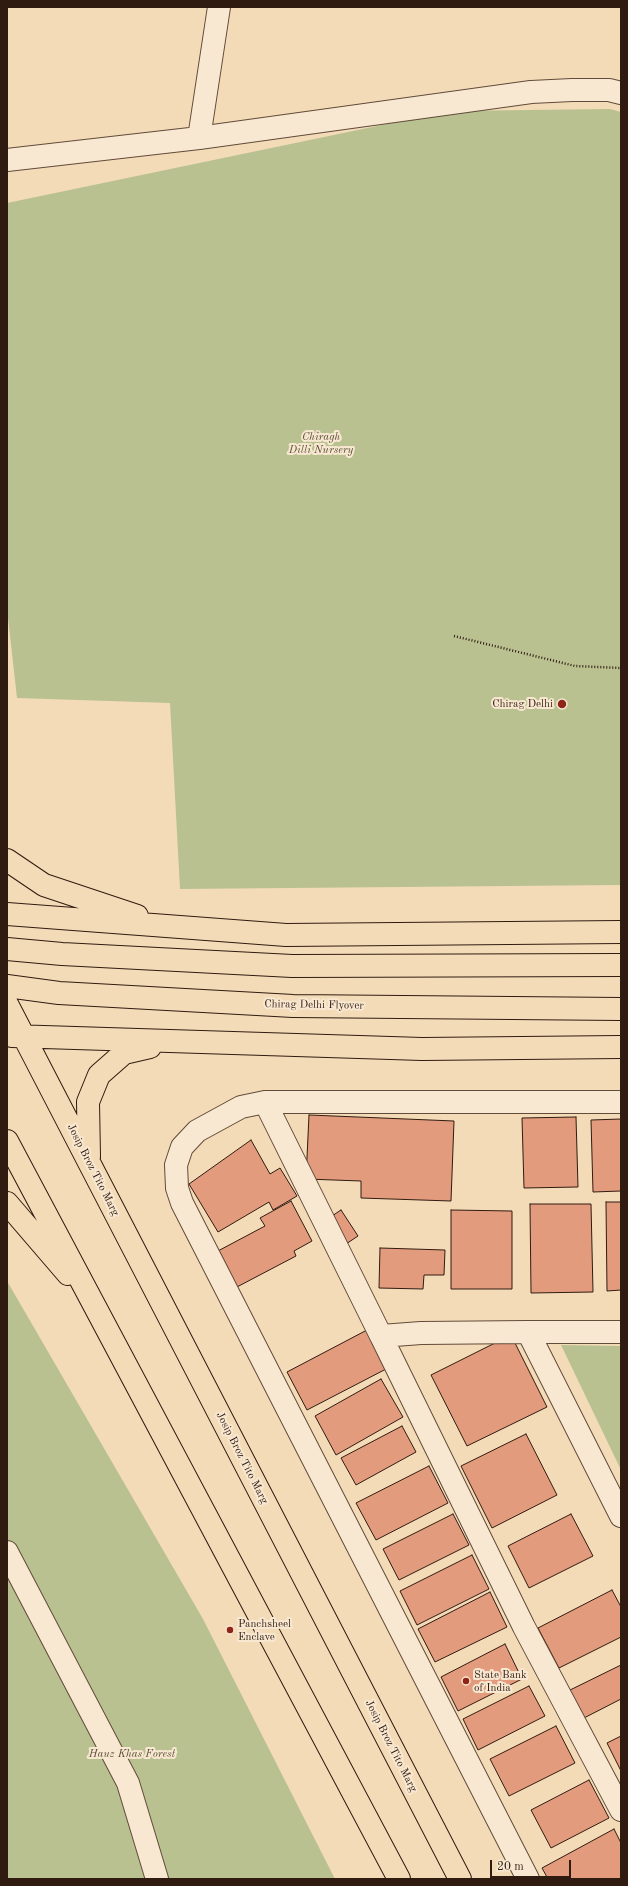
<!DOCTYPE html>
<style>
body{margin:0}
#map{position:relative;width:628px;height:1886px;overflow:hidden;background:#f4dbb8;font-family:"Old Standard TT",serif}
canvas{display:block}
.frame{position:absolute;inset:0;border:8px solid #301b10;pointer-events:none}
.scale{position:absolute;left:490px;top:1860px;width:81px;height:18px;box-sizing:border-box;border:2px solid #301b10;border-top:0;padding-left:5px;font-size:12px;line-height:14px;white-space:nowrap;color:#301b10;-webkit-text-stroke:3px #f8e8d1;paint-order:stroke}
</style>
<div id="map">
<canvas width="628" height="1886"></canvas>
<div class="frame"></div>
<div class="scale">20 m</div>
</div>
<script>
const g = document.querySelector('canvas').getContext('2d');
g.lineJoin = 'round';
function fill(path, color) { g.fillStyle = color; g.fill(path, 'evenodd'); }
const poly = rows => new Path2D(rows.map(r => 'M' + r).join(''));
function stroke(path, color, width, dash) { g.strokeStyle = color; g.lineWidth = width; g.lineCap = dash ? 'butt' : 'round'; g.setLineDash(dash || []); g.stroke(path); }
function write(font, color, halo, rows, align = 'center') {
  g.font = font + ' "Old Standard TT",serif'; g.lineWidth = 4; g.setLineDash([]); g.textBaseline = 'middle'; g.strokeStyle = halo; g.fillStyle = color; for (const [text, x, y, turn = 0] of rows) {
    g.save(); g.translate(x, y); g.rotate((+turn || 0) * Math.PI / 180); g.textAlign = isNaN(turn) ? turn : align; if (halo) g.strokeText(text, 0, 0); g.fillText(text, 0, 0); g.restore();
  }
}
fill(poly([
 [610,109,621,112,621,885,180,889,170,703,17,698,7,609,7,203,449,111],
 [7,1281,203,1619,335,1879,7,1879],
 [561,1345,621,1346,621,1470]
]), '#b9c191');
const building = poly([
 [309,1115,454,1121,451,1201,361,1198,361,1181,306,1179,309,1115],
 [576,1117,578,1187,524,1188,522,1118,576,1117],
 [621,1119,621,1191,593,1192,591,1120,621,1119],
 [251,1140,270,1174,280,1168,297,1196,273,1210,269,1202,218,1232,189,1184,251,1140],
 [291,1201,312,1241,294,1251,296,1256,235,1288,216,1252,265,1226,260,1218,291,1201],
 [606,1202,621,1202,621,1290,607,1291,606,1202],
 [530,1204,591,1204,593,1292,531,1293,530,1204],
 [341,1210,358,1236,343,1246,326,1220,341,1210],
 [451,1210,512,1211,512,1289,451,1289,451,1210],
 [380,1248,445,1250,444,1275,424,1275,423,1289,379,1288,380,1248],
 [367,1330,388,1368,307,1410,287,1372,367,1330],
 [511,1335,547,1407,467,1446,431,1375,511,1335],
 [381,1379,403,1417,336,1455,315,1416,381,1379],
 [402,1426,416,1452,356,1485,341,1458,402,1426],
 [526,1434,557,1495,492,1528,461,1466,526,1434],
 [429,1466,448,1503,376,1540,356,1503,429,1466],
 [453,1514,469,1545,399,1580,383,1549,453,1514],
 [571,1514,593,1556,529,1588,508,1546,571,1514],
 [472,1555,489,1589,417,1625,400,1591,472,1555],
 [612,1590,621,1607,621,1637,559,1668,538,1628,612,1590],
 [490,1592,507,1627,435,1662,418,1629,490,1592],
 [505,1644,522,1679,458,1711,441,1677,505,1644],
 [621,1665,621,1699,582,1719,568,1691,621,1665],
 [529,1686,545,1716,478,1750,463,1719,529,1686],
 [556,1726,575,1763,509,1796,490,1759,556,1726],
 [621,1736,621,1771,607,1743,621,1736],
 [589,1780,609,1818,551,1848,531,1810,589,1780],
 [614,1829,621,1843,621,1879,548,1879,542,1868,614,1829]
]);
fill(building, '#e39b7e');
stroke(building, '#301b10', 1);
const minor = poly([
 [199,138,219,7],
 [7,160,199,138,531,92,572,90,609,90,621,93],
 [265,1102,381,1336,421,1333,528,1332],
 [621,1332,528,1332,621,1516],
 [381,1336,524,1627,621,1810],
 [7,1552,128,1783,157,1879],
 [528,1879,182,1203,177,1188,176,1165,182,1147,197,1131,241,1107,265,1102,621,1102]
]);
const major = poly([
 [7,860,44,885,137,916],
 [7,914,286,935,621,932],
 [7,949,62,954,292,966,621,965],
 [7,986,59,993,293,1006,621,1009],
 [7,1004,460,1879],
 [12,1036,422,1049,621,1047],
 [7,1141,399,1879],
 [89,1157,88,1102,99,1075,124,1053,150,1047],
 [7,1203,68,1274]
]);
stroke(minor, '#614b3a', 24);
stroke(major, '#301b10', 24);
stroke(poly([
 [454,636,575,666,621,668]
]), '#301b10', 2.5, [1, 2]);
stroke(minor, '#f8e8d1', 22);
stroke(major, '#f4dbb8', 22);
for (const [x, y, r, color] of [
 [562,704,5,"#8f2418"],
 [230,1630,4,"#8f2418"],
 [466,1681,4,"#8f2418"]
]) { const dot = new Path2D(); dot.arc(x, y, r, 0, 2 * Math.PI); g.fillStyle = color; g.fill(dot); stroke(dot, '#f8e8d1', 1.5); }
write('italic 11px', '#594d37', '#f8e8d1', [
 ["Chiragh",321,437],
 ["Dilli Nursery",321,450],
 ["Hauz Khas Forest",132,1754]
]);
write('11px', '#301b10', '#f8e8d1', [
 ["Chirag Delhi",553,704,"right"],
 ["Panchsheel",238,1624],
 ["Enclave",238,1637],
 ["State Bank",474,1675],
 ["of India",474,1688]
], 'left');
write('11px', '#301b10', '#f8e8d1', [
 ["Chirag Delhi Flyover",314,1005,1],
 ["Josip Broz Tito Marg",93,1170,63],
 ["Josip Broz Tito Marg",242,1458,63],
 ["Josip Broz Tito Marg",391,1746,63]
]);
</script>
